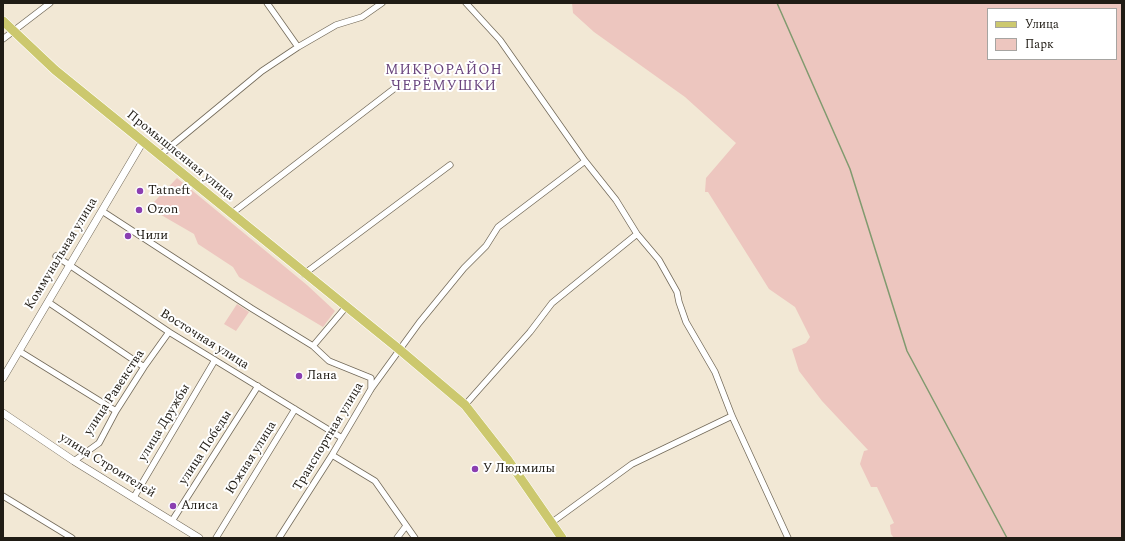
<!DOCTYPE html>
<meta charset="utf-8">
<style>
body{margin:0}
#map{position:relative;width:1125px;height:541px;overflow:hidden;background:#f2e8d5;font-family:Spectral,serif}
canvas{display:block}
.frame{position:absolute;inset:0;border:4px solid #201c15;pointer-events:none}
.legend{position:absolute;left:987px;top:8px;width:130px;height:52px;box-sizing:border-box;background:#fff;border:1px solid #a6a4a1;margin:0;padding:5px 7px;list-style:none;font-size:12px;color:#201c15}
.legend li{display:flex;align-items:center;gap:8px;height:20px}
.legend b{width:20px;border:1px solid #a6a4a1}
</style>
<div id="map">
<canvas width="1125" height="541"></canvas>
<div class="frame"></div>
<ul class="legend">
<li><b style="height:5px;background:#ccc86e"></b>Улица</li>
<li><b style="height:11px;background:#edc6bf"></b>Парк</li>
</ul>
</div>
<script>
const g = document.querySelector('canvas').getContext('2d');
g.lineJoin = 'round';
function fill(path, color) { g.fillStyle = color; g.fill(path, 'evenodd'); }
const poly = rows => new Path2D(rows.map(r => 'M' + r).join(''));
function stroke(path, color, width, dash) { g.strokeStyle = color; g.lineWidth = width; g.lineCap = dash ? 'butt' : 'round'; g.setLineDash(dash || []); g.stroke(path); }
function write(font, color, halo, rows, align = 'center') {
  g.font = font + ' Spectral,serif'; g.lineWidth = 4; g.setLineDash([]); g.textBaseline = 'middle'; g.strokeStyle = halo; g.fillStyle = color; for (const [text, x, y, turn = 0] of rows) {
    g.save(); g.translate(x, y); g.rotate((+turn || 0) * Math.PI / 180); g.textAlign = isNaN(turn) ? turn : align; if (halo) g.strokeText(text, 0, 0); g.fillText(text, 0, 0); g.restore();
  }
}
fill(poly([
 [572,3,1122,3,1122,538,894,538,891,534,890,525,894,523,877,487,871,487,860,464,864,451,868,450,822,401,799,371,792,349,806,343,810,337,795,307,769,289,708,192,705,192,706,178,736,143,685,97,594,32,573,13],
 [988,9,1116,9,1116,59,988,59],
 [177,178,307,285,335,311,323,327,239,277,233,267,198,244,194,234,156,212,154,202],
 [237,304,249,312,236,331,224,324]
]), '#edc6bf');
stroke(poly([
 [777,3,850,169,907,351,1007,538]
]), '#819a6f', 1.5);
const minor = poly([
 [267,3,298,47],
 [466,3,500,40,585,161,616,200,637,234,659,260,677,292,679,302,686,322,715,372,732,416,788,538],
 [3,39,50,3],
 [159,156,262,71,298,47,336,25,362,17,382,3],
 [102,211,251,308,313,346,329,361,371,378,371,389],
 [231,214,395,88],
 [56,256,169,332,342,438],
 [304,274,450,165],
 [48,302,144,367],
 [313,346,346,307],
 [19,351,116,411],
 [465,405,530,332,552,303,637,234],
 [332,455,375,481,415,538],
 [74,461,99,443,116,411,144,367,169,332],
 [3,496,72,538],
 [134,497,215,360],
 [172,521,258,386],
 [551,523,632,464,732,416],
 [216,538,295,409],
 [279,538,332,455,371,389,419,323,464,268,486,246,498,227,585,161],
 [397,538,406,526]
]);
const tertiary = poly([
 [3,378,142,143],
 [3,413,74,461,199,538]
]);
const primary = poly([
 [3,21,55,70,400,350,465,405,508,460,562,538]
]);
stroke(minor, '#736a5a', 7);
stroke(tertiary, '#736a5a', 8);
stroke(primary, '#fff', 10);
stroke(minor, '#fff', 5.5);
stroke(tertiary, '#fff', 7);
stroke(primary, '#ccc86e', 9);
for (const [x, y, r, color] of [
 [140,191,4,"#8b3fb1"],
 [139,210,4,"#8b3fb1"],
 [128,236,4,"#8b3fb1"],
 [299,376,4,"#8b3fb1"],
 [475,469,4,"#8b3fb1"],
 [173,506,4,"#8b3fb1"]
]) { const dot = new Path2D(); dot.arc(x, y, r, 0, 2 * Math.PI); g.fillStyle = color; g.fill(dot); stroke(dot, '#fff', 1.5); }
write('13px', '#201c15', '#fff', [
 ["Промышленная улица",180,156,39],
 ["Коммунальная улица",62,254,-59],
 ["Восточная улица",204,340,32],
 ["улица Равенства",115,393,-57],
 ["улица Дружбы",165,423,-59],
 ["Транспортная улица",329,437,-59],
 ["улица Победы",206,448,-57],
 ["Южная улица",252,458,-58],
 ["улица Строителей",107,466,32]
]);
write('13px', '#201c15', '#fff', [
 ["Tatneft",148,191],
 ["Ozon",147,210],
 ["Чили",136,236],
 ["Лана",307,376],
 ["У Людмилы",483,469],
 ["Алиса",181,506]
], 'left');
g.letterSpacing = '1px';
write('14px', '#69447d', '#fff', [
 ["МИКРОРАЙОН",444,71],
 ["ЧЕРЁМУШКИ",444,87]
]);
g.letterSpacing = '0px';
</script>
